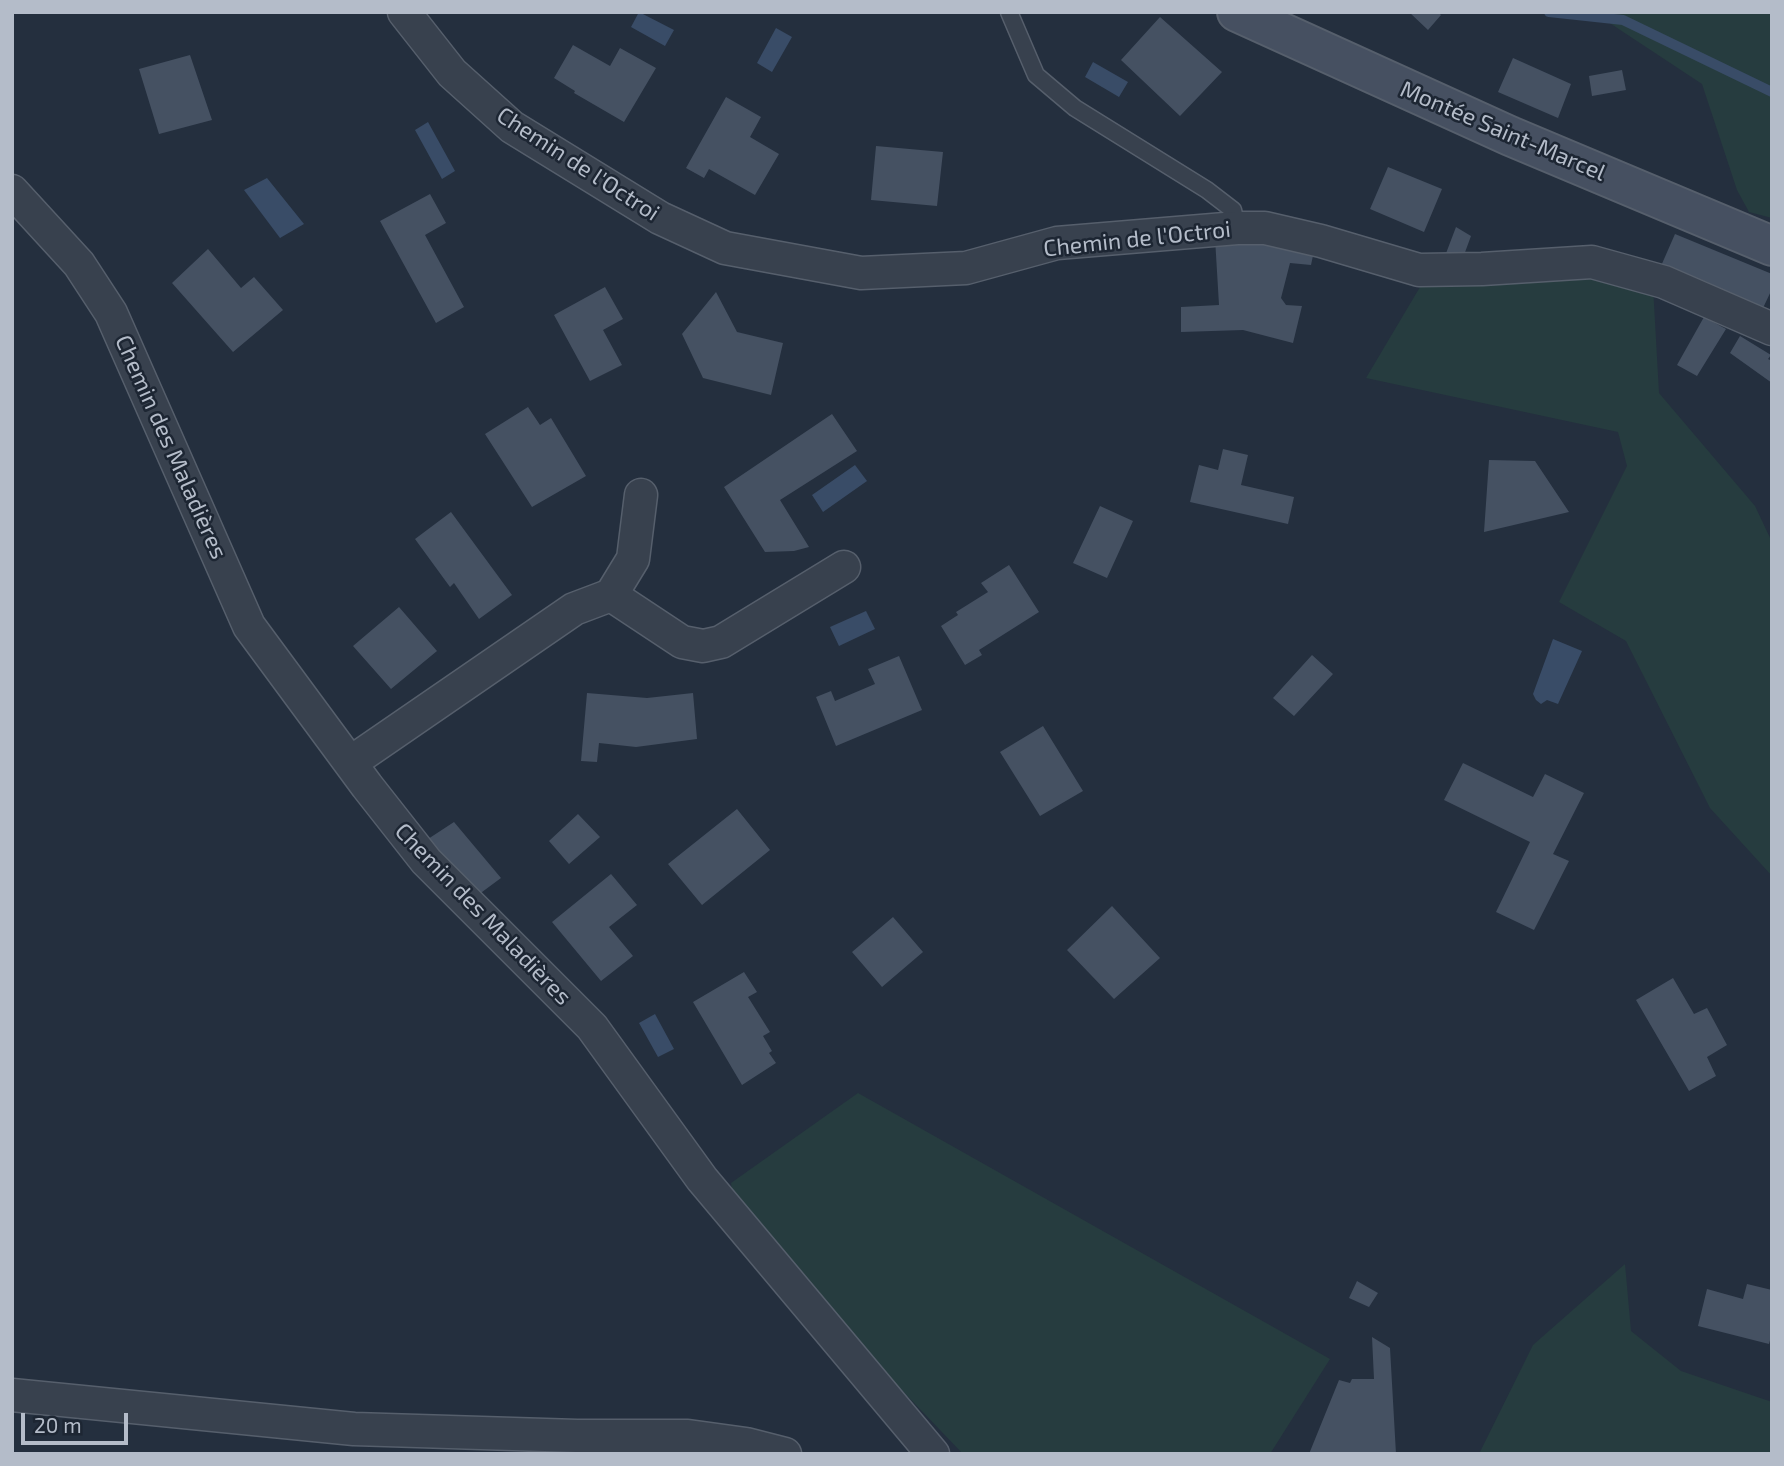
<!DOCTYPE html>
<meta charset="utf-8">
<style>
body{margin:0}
#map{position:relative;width:1784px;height:1466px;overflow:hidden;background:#242f3e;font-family:"Exo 2",sans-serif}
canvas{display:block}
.frame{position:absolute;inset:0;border:14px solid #b4bcc9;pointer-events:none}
.scale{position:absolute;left:21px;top:1413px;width:107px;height:32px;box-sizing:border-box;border:4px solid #b4bcc9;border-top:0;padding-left:9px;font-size:21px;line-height:24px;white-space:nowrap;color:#b4bcc9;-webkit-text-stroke:5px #1d2633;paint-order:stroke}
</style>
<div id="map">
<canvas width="1784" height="1466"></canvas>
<div class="frame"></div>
<div class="scale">20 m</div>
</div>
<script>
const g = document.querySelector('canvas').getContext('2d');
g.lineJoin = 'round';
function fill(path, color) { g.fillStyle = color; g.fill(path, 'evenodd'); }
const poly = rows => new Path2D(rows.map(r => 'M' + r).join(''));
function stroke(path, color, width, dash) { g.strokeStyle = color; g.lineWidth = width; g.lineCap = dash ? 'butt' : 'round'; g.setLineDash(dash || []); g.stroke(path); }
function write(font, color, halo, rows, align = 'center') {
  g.font = font + ' "Exo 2",sans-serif'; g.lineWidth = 5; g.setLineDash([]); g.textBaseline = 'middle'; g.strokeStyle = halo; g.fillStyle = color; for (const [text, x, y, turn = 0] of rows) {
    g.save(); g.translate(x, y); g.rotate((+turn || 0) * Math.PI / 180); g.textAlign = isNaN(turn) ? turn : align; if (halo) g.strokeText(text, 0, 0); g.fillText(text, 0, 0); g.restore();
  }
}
fill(poly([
 [1593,12,1772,12,1772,218,1749,212,1737,190,1702,84],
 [1582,276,1653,286,1659,393,1755,506,1772,542,1772,876,1710,808,1626,641,1559,602,1627,466,1618,432,1366,378,1423,282],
 [858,1093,1330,1359,1270,1454,963,1454,871,1358,801,1271,732,1191,731,1183],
 [1625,1264,1631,1331,1681,1371,1772,1402,1772,1454,1479,1454,1533,1345]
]), '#263c3f');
fill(poly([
 [639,12,674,30,665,46,631,27],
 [776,28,792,37,772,72,757,63],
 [1093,62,1128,82,1119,97,1085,77],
 [428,122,455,171,442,179,415,130],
 [267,178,304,224,280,238,244,190],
 [855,465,867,481,823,512,812,495],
 [866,611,875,629,839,646,830,627],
 [1553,639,1582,651,1558,704,1547,700,1541,704,1536,700,1533,694],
 [655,1014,674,1049,658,1057,639,1023]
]), '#394c67');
stroke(poly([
 [1549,12,1623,20,1772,92]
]), '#394c67', 10);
fill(poly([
 [1409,12,1438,12,1441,15,1428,30],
 [1160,17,1222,72,1180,116,1121,60],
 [573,45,610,66,620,48,656,68,624,122,574,93,575,91,554,78],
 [190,55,212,120,159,134,139,69],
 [1513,58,1571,84,1558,118,1498,92],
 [1622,70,1626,90,1592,96,1589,76],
 [726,97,761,117,750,137,779,154,755,195,709,169,704,178,686,168],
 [876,146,943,152,937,206,871,200],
 [1388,167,1442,189,1424,232,1370,209],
 [430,194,446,223,425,235,464,307,436,323,380,221],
 [1456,227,1471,236,1464,255,1445,256],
 [1675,234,1772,274,1772,289,1763,308,1702,280,1661,266],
 [1239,237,1314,251,1311,265,1290,263,1281,298,1286,305,1302,306,1293,343,1243,330,1181,332,1181,307,1219,305,1215,238],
 [208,249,241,288,254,277,283,310,233,352,172,283],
 [605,287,623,319,603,330,622,365,590,381,554,315],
 [716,292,737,332,783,343,771,395,703,378,682,334],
 [1704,317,1726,329,1697,376,1677,365],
 [1740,336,1771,355,1768,359,1772,361,1772,383,1730,353],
 [528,407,540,425,551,418,586,476,532,507,485,434],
 [832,414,857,451,780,500,809,547,794,551,765,552,724,487],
 [1223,449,1248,455,1241,485,1294,497,1288,524,1190,502,1199,465,1218,470],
 [1489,460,1535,461,1569,512,1484,532],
 [1100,506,1133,521,1107,578,1073,563],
 [451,512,512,595,479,619,454,583,450,587,415,539],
 [1009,565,1039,612,979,650,982,655,965,665,941,626,958,615,956,612,988,592,981,583],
 [399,607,437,651,391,689,353,646],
 [1312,655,1333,674,1294,716,1273,698],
 [899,656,922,710,836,746,816,697,831,691,835,701,875,684,868,669],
 [587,693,647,698,693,693,697,739,636,747,599,743,597,762,581,761],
 [1043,726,1083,791,1040,816,1000,752],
 [1463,763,1533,797,1545,774,1584,793,1553,854,1569,861,1534,930,1496,912,1530,842,1444,800],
 [737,809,770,850,702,905,668,864],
 [578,814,600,837,569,864,549,841],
 [454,822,501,878,478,895,448,865,428,839],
 [611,874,637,905,609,927,633,956,601,981,552,922],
 [1112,906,1160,958,1114,999,1067,950],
 [893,917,923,952,882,987,852,952],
 [744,972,757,992,748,997,770,1032,763,1036,772,1051,769,1053,776,1063,742,1085,693,1002],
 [1673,978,1694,1014,1707,1008,1727,1045,1707,1057,1716,1076,1689,1091,1636,1000],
 [1357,1281,1378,1293,1369,1307,1349,1298],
 [1747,1284,1772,1290,1772,1333,1769,1344,1698,1326,1707,1289,1743,1299],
 [1372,1337,1390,1348,1396,1454,1309,1454,1339,1380,1350,1383,1352,1379,1374,1379]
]), '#455162');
const lane = poly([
 [1009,12,1036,75,1075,108,1207,190,1233,210,1237,228]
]);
const street = poly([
 [404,12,452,73,512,127,660,218,725,248,861,273,966,268,1057,243,1237,228,1265,228,1321,241,1419,270,1482,269,1592,262,1664,282,1772,329],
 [12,191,79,264,111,313,249,626,367,786,426,861,592,1027,702,1179,933,1454],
 [611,595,682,642,703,646,721,642,844,567],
 [350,763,574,609,611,595,633,559,641,495],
 [12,1395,354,1429,577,1436,688,1436,746,1444,785,1454]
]);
const secondary = poly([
 [1237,12,1510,136,1772,246]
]);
stroke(lane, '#565f6c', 19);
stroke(street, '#565f6c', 35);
stroke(secondary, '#565f6c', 42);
stroke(lane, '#38414e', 16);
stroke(street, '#38414e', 32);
stroke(secondary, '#465061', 38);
write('23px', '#b4bcc9', '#1d2633', [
 ["Montée Saint-Marcel",1503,131,23],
 ["Chemin de l'Octroi",578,164,33],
 ["Chemin de l'Octroi",1137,239,-6],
 ["Chemin des Maladières",171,447,66],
 ["Chemin des Maladières",483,914,46]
]);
</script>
